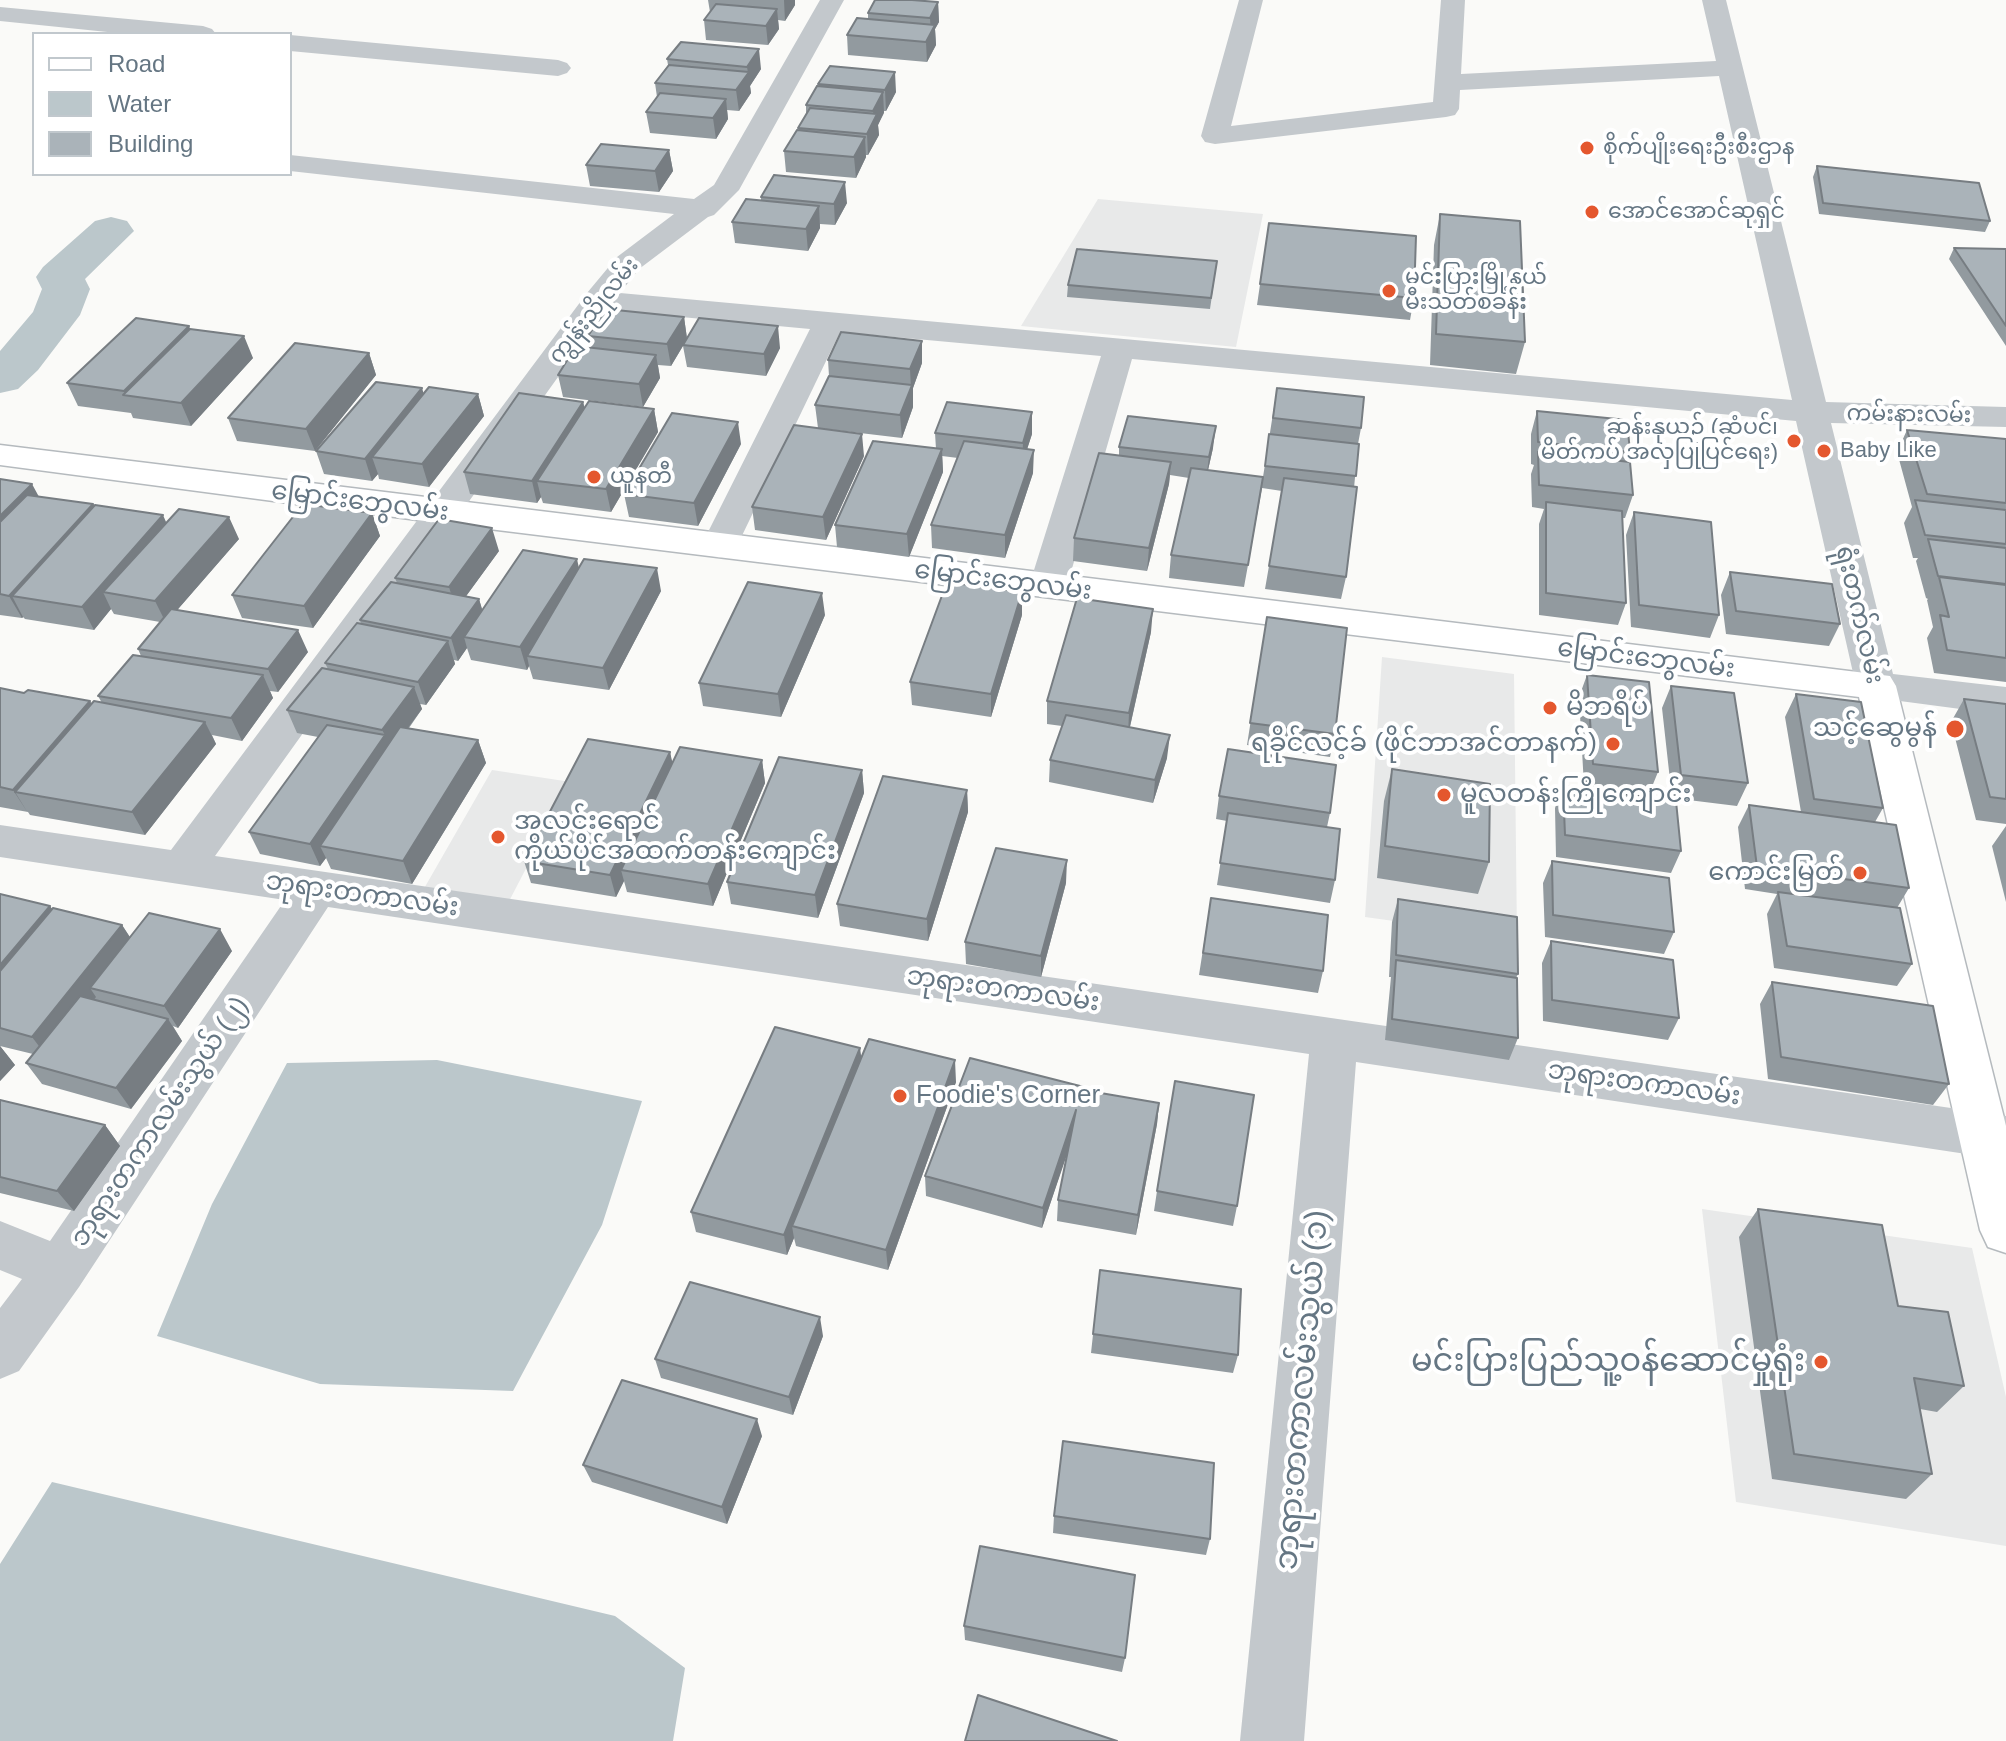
<!DOCTYPE html>
<meta charset="utf-8">
<style>
body{margin:0}
#map{position:relative;width:2006px;height:1741px;overflow:hidden;background:#fafaf8;font-family:Helvetica,sans-serif}
canvas{display:block}
.legend{position:absolute;left:32px;top:32px;width:260px;height:144px;box-sizing:border-box;background:#fff;border:2px solid #c1c8cd;margin:0;padding:10px 14px;list-style:none;font-size:24px;color:#657683}
.legend li{display:flex;align-items:center;gap:16px;height:40px}
.legend b{width:40px;border:2px solid #c1c8cd}
</style>
<div id="map">
<canvas width="2006" height="1741"></canvas>
<ul class="legend">
<li><b style="height:10px;background:#fff"></b>Road</li>
<li><b style="height:22px;background:#bbc7cb"></b>Water</li>
<li><b style="height:22px;background:#aab3b9"></b>Building</li>
</ul>
</div>
<script>
const g = document.querySelector('canvas').getContext('2d');
g.lineJoin = 'round';
function fill(path, color) { g.fillStyle = color; g.fill(path, 'evenodd'); }
const poly = rows => new Path2D(rows.map(r => 'M' + r).join(''));
function stroke(path, color, width, dash) { g.strokeStyle = color; g.lineWidth = width; g.lineCap = dash ? 'butt' : 'round'; g.setLineDash(dash || []); g.stroke(path); }
function write(font, color, halo, rows, align = 'center') {
  g.font = font + ' Helvetica,"Noto Sans Myanmar",sans-serif'; g.lineWidth = 8; g.setLineDash([]); g.textBaseline = 'middle'; g.strokeStyle = halo; g.fillStyle = color; for (const [text, x, y, turn = 0] of rows) {
    g.save(); g.translate(x, y); g.rotate((+turn || 0) * Math.PI / 180); g.textAlign = isNaN(turn) ? turn : align; if (halo) g.strokeText(text, 0, 0); g.fillText(text, 0, 0); g.restore();
  }
}
fill(poly([
 [1098,199,1263,214,1236,347,1021,326],
 [1382,657,1514,674,1517,938,1365,917],
 [492,770,571,782,506,907,422,892],
 [1702,1209,1972,1248,2006,1397,2006,1546,1736,1502]
]), '#e8e9e9');
fill(poly([
 [437,1060,642,1101,602,1225,513,1391,320,1384,157,1336,212,1204,287,1063],
 [52,1482,615,1616,685,1668,673,1741,0,1741,0,1564]
]), '#bbc7cb');
fill(poly([
 [111,217,127,221,134,231,85,279,90,289,80,315,38,370,18,389,0,393,0,351,33,312,42,289,36,277,43,267,95,221,111,217]
]), '#bbc7cb');
const primary = poly([
 [0,445,1890,676,1896,686,2006,1126,2006,1253,1988,1247,1980,1230,1859,697,440,523,0,465,0,445]
]);
stroke(primary, '#b5babe', 3);
fill(poly([
 [820,0,844,0,739,190,714,215,708,217,639,269,620,293,1792,400,1719,76,1460,90,1459,109,1455,115,1446,117,1215,144,1205,142,1201,136,1239,0,1263,0,1231,126,1433,102,1441,0,1465,0,1461,74,1716,61,1702,0,1726,0,1826,402,2006,407,2006,427,1831,423,1893,674,2006,687,2006,715,1862,696,1856,686,1796,421,1132,359,1067,586,1061,595,1048,598,1035,595,1029,586,1101,356,840,332,737,546,732,554,719,558,706,554,701,546,810,329,606,310,215,856,2006,1116,2006,1160,1356,1062,1304,1741,1240,1741,1309,1054,328,907,79,1287,19,1371,0,1379,0,1308,22,1279,0,1270,0,1221,50,1241,285,900,0,857,0,825,171,850,587,293,617,257,674,214,290,171,290,155,694,199,714,185,820,0],
 [0,7,203,26,212,29,216,34,127,34,0,21,0,7],
 [290,35,558,60,567,63,571,68,567,73,558,76,290,51,290,35]
]), '#c3c8cc');
fill(primary, '#fff');
fill(poly([
 [708,0,795,0,795,5,785,21,778,20,779,29,768,45,706,40,704,20,710,12],
 [938,2,939,22,935,29,936,45,927,62,848,55,847,35,868,19,868,13],
 [681,42,761,69,750,86,751,93,739,111,727,110,728,119,716,139,650,133,646,112,657,97,655,83,668,65,667,59],
 [830,66,896,92,886,111,884,111,878,125,879,135,868,155,866,155,866,157,856,178,786,172,784,151,799,130,798,128,806,114,806,105,819,86,818,84],
 [669,150,673,171,659,192,590,186,586,165],
 [1817,166,1990,221,1985,232,1819,214,1813,177],
 [761,197,847,203,835,225,820,224,820,228,808,251,735,243,732,222,761,201],
 [1440,214,1525,342,1516,374,1430,365,1434,245],
 [1269,223,1414,298,1410,320,1257,305],
 [1954,248,2006,249,2006,346,1949,259],
 [1217,261,1210,309,1067,297,1068,285],
 [684,317,687,338,780,348,766,376,687,367,683,346,671,366,658,365,660,378,643,407,563,397,558,375,590,348,588,336],
 [191,329,253,358,191,426,133,418,131,413,78,406,67,383],
 [369,353,376,375,315,451,237,441,228,418],
 [828,360,922,363,913,388,913,407,902,438,818,428,815,405,829,376],
 [1277,388,1361,428,1358,444,1346,577,1341,599,1265,589,1282,491,1262,488,1244,587,1169,578,1171,555,1189,478,1170,475,1169,484,1147,571,1073,561,1074,538,1119,455,1119,447,1213,448,1208,470,1263,477],
 [424,393,478,394,484,416,429,487,379,479,378,474,372,481,324,474,316,451],
 [583,402,585,408,654,409,658,432,611,512,543,503,541,497,537,503,470,494,464,472],
 [1537,411,1630,452,1627,461,1633,495,1625,518,1622,518,1626,603,1618,625,1539,615,1539,524,1544,509,1532,507,1531,474,1534,465,1531,464,1531,434],
 [1907,430,2006,439,2006,682,1934,673,1927,638,1933,627,1927,600,1928,599,1926,598,1916,561,1918,558,1913,558,1904,523,1912,507,1897,452],
 [935,433,1032,434,1027,449,1033,473,1005,558,932,548,931,525,958,458,942,456,943,472,909,557,837,547,835,525,936,449],
 [741,444,698,526,629,517,624,494],
 [864,456,826,540,755,530,752,507],
 [0,479,39,497,94,507,239,539,177,610,308,652,278,692,270,691,273,698,242,741,212,735,216,744,145,835,30,815,28,812,0,807,0,688,24,693,90,701,91,704,102,703,98,696,141,656,138,649,160,622,114,614,111,609,94,630,25,619,23,617,22,618,0,615],
 [1634,512,1719,615,1710,638,1631,627,1626,535],
 [372,513,380,536,313,628,242,618,232,595],
 [499,551,466,596,479,599,482,610,579,567,661,591,609,690,533,679,529,666,527,670,471,660,467,648,458,661,454,660,455,664,426,705,420,704,422,709,409,728,478,740,486,763,412,884,331,869,326,858,320,866,260,854,249,832,318,737,297,733,287,710,328,669,325,663,361,624,360,620,397,583,395,578],
 [1730,572,1840,624,1829,646,1726,634,1721,595],
 [825,615,781,717,703,706,699,683],
 [1022,615,991,717,912,705,910,682],
 [1267,617,1335,734,1330,757,1247,745],
 [1151,632,1130,727,1167,758,1153,803,1049,782,1050,760,1062,726,1047,724,1047,701],
 [1587,675,1658,772,1649,794,1584,786,1579,697],
 [1671,686,1748,783,1737,806,1672,798,1662,708],
 [1796,694,1883,808,1875,822,1909,888,1897,908,1912,964,1897,986,1774,968,1767,914,1777,894,1745,889,1738,827,1749,805,1801,812,1785,717],
 [1964,699,2006,704,2006,824,1976,820,1951,722],
 [670,752,672,764,762,760,765,783,713,906,627,892,624,881,616,897,531,883,524,861],
 [1392,769,1489,862,1478,894,1377,878,1384,801],
 [862,770,864,793,818,918,731,904,727,882],
 [1563,786,1681,851,1671,873,1556,857,1555,808],
 [967,790,968,812,928,941,840,926,837,904],
 [1219,796,1330,813,1327,827,1335,880,1330,903,1217,885,1227,821,1216,819],
 [2006,826,2006,902,1992,846],
 [1552,861,1674,932,1664,954,1545,937,1543,883],
 [1066,883,1041,977,966,964,965,942],
 [0,894,50,906,52,909,122,925,130,937,232,951,178,1028,173,1026,182,1041,131,1109,42,1084,26,1063,33,1054,0,1046,15,1065,0,1081],
 [1211,898,1323,971,1318,993,1199,975],
 [1398,899,1518,974,1516,978,1518,1038,1509,1060,1385,1040,1391,977,1389,977,1392,922],
 [1551,941,1679,1018,1668,1040,1543,1021,1542,963],
 [1772,982,1949,1084,1933,1105,1768,1079,1760,1004],
 [862,1058,956,1082,888,1270,796,1246,794,1238,787,1255,696,1232,691,1212],
 [1083,1090,1159,1103,1157,1124,1136,1235,1057,1221,1058,1200,1067,1153,1042,1228,926,1196,925,1176],
 [0,1100,105,1125,120,1146,74,1211,0,1193],
 [1157,1191,1237,1206,1233,1226,1154,1211],
 [1758,1209,1898,1306,1964,1386,1937,1412,1920,1409,1932,1474,1906,1499,1772,1479,1739,1237],
 [1100,1270,1238,1355,1233,1373,1091,1353],
 [823,1336,793,1415,661,1378,655,1359],
 [762,1436,727,1524,592,1482,583,1465],
 [1054,1516,1210,1539,1206,1555,1053,1533],
 [964,1626,1125,1658,1122,1672,965,1640]
]), '#929a9f');
fill(poly([
 [784,0,795,0,795,5,785,21],
 [938,2,939,22,935,29,936,45,927,62,926,42,931,34,930,18],
 [777,9,779,29,768,45,766,26],
 [759,49,761,69,750,86,751,93,739,111,736,90,748,73,747,67],
 [895,72,896,92,886,111,885,90],
 [883,92,884,113,878,125,879,135,868,155,867,134,874,121,873,111],
 [726,99,728,119,716,139,713,118],
 [865,137,866,157,856,178,854,157],
 [669,150,673,171,659,192,655,171],
 [845,182,847,203,835,225,834,204],
 [819,206,820,228,808,251,806,229],
 [684,317,687,339,671,366,667,344],
 [189,326,198,348,126,396,124,391],
 [778,326,780,348,766,376,764,354],
 [244,336,253,358,191,426,181,403],
 [922,341,922,363,913,388,913,407,902,438,900,415,911,388,910,369],
 [369,353,376,375,315,451,306,429],
 [656,355,660,378,643,407,639,384],
 [422,388,429,411,372,457,378,474,372,481,365,459],
 [478,394,484,416,429,487,422,464],
 [583,402,588,424,537,481,541,497,537,503,532,481],
 [654,409,658,432,611,512,606,489],
 [1032,412,1032,434,1022,465,1023,443],
 [738,422,741,444,698,526,694,503],
 [1216,426,1213,448,1206,479,1209,457],
 [862,434,864,456,826,540,823,517],
 [942,449,943,472,909,557,907,534],
 [1034,450,1033,473,1005,558,1005,535],
 [1171,462,1169,484,1147,571,1149,548],
 [32,484,44,506,0,552,0,516],
 [93,504,104,527,12,596,23,617,22,618,9,596],
 [372,513,380,536,313,628,304,606],
 [163,515,173,538,103,592,111,609,94,630,82,607],
 [229,517,239,539,166,623,155,601],
 [492,528,499,551,456,610,449,587],
 [577,559,582,582,527,656,529,666,527,670,520,647],
 [657,568,661,591,609,690,603,668],
 [1022,592,1022,615,991,717,991,694],
 [822,593,825,615,781,717,778,694],
 [479,599,486,622,464,637,467,648,458,661,451,638],
 [1153,609,1151,632,1128,735,1129,713],
 [298,630,308,652,278,692,268,669],
 [448,641,455,664,426,705,418,682],
 [263,675,273,698,242,741,231,718],
 [414,687,422,709,320,846,326,858,320,866,310,844,385,735,382,730],
 [90,701,102,724,15,792,28,813,13,790],
 [205,722,216,744,145,835,132,812],
 [1170,735,1167,758,1153,803,1155,780],
 [478,740,486,763,412,884,403,861],
 [670,752,675,774,621,870,624,881,616,897,610,875],
 [762,760,765,783,713,906,708,884],
 [862,770,864,793,818,918,815,895],
 [967,790,968,812,928,941,927,919],
 [1067,860,1066,883,1041,977,1041,956],
 [50,906,64,928,0,1006,0,965],
 [122,925,136,947,90,988,96,997,48,1058,32,1037],
 [220,929,232,951,178,1028,164,1006],
 [168,1019,182,1041,131,1109,116,1088],
 [0,1046,15,1065,0,1081],
 [860,1048,863,1069,792,1226,794,1238,787,1255,784,1235],
 [955,1060,956,1082,888,1270,886,1250],
 [1159,1103,1157,1124,1136,1235,1138,1215],
 [1076,1110,1075,1131,1042,1228,1043,1208],
 [105,1125,120,1146,74,1211,57,1191],
 [820,1317,823,1336,793,1415,789,1397],
 [757,1419,762,1436,727,1524,722,1507]
]), '#777d82');
const building = poly([
 [875,0,912,0,938,2,930,18,868,13,875,0],
 [716,4,777,9,766,26,704,20,716,4],
 [857,18,935,25,926,42,847,35,857,18],
 [681,42,759,49,747,67,667,59,681,42],
 [669,65,749,72,736,90,655,83,669,65],
 [830,66,895,72,885,90,818,84,830,66],
 [817,86,883,92,873,111,806,105,817,86],
 [660,93,726,99,713,118,646,112,660,93],
 [810,108,877,114,867,134,798,128,810,108],
 [797,130,865,137,854,157,784,151,797,130],
 [601,144,669,150,655,171,586,165,601,144],
 [1817,166,1979,183,1990,221,1823,203,1817,166],
 [774,175,845,182,834,204,761,197,774,175],
 [746,199,819,206,806,229,732,222,746,199],
 [1440,214,1520,221,1525,342,1436,334,1440,214],
 [1269,223,1416,236,1414,298,1260,284,1269,223],
 [1954,248,2006,249,2006,326,1954,248],
 [1077,249,1217,261,1211,298,1068,285,1077,249],
 [606,309,684,317,667,344,588,336,606,309],
 [136,318,189,326,124,391,67,383,136,318],
 [699,318,778,326,764,354,683,345,699,318],
 [190,329,244,336,181,403,123,395,190,329],
 [841,332,922,341,910,369,828,360,841,332],
 [295,343,369,353,306,429,228,418,295,343],
 [576,346,656,355,639,384,558,375,576,346],
 [829,376,912,385,900,415,815,405,829,376],
 [376,382,422,388,365,459,316,451,376,382],
 [429,387,478,394,422,464,372,457,429,387],
 [1277,388,1364,397,1361,428,1273,418,1277,388],
 [519,393,583,402,532,481,464,472,519,393],
 [589,401,654,409,606,489,537,481,589,401],
 [947,402,1032,412,1023,443,935,433,947,402],
 [1537,411,1627,420,1630,452,1538,442,1537,411],
 [672,413,738,422,694,503,624,494,672,413],
 [1128,416,1216,426,1209,457,1119,447,1128,416],
 [794,425,862,434,823,517,752,507,794,425],
 [1907,430,2006,439,2006,503,1927,494,1907,430],
 [1269,434,1359,444,1356,476,1265,466,1269,434],
 [873,441,942,449,907,534,835,525,873,441],
 [964,441,1034,450,1005,535,931,525,964,441],
 [1538,452,1630,462,1633,495,1539,485,1538,452],
 [1099,453,1171,462,1149,548,1074,538,1099,453],
 [1191,468,1263,477,1248,565,1171,555,1191,468],
 [1284,478,1357,487,1346,577,1269,566,1284,478],
 [0,479,32,484,0,516,0,479],
 [27,495,93,504,9,596,0,594,0,522,27,495],
 [1915,500,2006,510,2006,544,1925,535,1915,500],
 [1546,502,1622,511,1626,603,1546,593,1546,502],
 [303,504,372,513,304,606,232,595,303,504],
 [95,505,163,515,82,607,12,596,95,505],
 [179,509,229,517,155,601,103,592,179,509],
 [1634,512,1711,522,1719,615,1639,605,1634,512],
 [439,519,492,528,449,587,395,578,439,519],
 [1928,539,2006,548,2006,584,1938,576,1928,539],
 [523,550,577,559,520,647,464,637,523,550],
 [584,559,657,568,603,668,527,656,584,559],
 [1730,572,1832,584,1840,624,1736,611,1730,572],
 [1939,577,2006,585,2006,658,1947,650,1940,615,1949,617,1939,577],
 [391,582,479,599,451,638,360,620,391,582],
 [748,582,822,593,778,694,699,683,748,582],
 [947,582,1022,592,991,694,910,682,947,582],
 [1077,598,1153,609,1129,713,1047,701,1077,598],
 [171,609,298,630,268,669,138,649,171,609],
 [1267,617,1347,628,1335,734,1250,723,1267,617],
 [357,623,448,641,418,682,325,663,357,623],
 [133,655,263,675,231,718,98,696,133,655],
 [322,668,414,687,382,730,287,710,322,668],
 [1587,675,1649,682,1658,772,1593,764,1587,675],
 [1671,686,1734,693,1748,783,1681,775,1671,686],
 [0,688,24,693,28,690,90,701,13,790,0,787,0,688],
 [1796,694,1861,702,1883,808,1814,799,1796,694],
 [1964,699,2006,704,2006,799,1990,797,1964,699],
 [94,701,205,722,132,812,15,792,94,701],
 [1066,715,1170,735,1155,780,1050,760,1066,715],
 [327,725,385,735,310,844,249,832,327,725],
 [400,727,478,740,403,861,320,846,400,727],
 [588,739,670,752,610,875,524,861,588,739],
 [680,747,762,760,708,884,621,870,680,747],
 [1228,749,1336,765,1330,813,1219,796,1228,749],
 [779,757,862,770,815,895,727,882,779,757],
 [1392,769,1490,784,1489,862,1385,846,1392,769],
 [883,776,967,790,927,919,837,904,883,776],
 [1563,786,1676,801,1681,851,1565,835,1563,786],
 [1749,805,1896,825,1909,888,1757,867,1749,805],
 [1228,813,1340,829,1335,880,1220,863,1228,813],
 [996,848,1067,860,1041,956,965,942,996,848],
 [1552,861,1669,878,1674,932,1553,915,1552,861],
 [1778,892,1900,908,1912,964,1787,946,1778,892],
 [0,894,50,906,0,965,0,894],
 [1211,898,1328,915,1323,971,1203,953,1211,898],
 [1398,899,1517,917,1518,974,1396,955,1398,899],
 [53,908,122,925,32,1037,0,1028,0,971,53,908],
 [149,913,220,929,164,1006,90,988,149,913],
 [1551,941,1673,960,1679,1018,1552,1000,1551,941],
 [1396,960,1517,978,1518,1038,1392,1019,1396,960],
 [1772,982,1933,1006,1949,1084,1781,1057,1772,982],
 [80,996,168,1019,116,1088,26,1063,80,996],
 [775,1027,860,1048,784,1235,691,1212,775,1027],
 [869,1039,955,1060,886,1250,792,1226,869,1039],
 [970,1058,1084,1087,1083,1090,1159,1103,1138,1215,1058,1200,1076,1110,1043,1208,925,1176,970,1058],
 [1175,1081,1254,1095,1237,1206,1157,1191,1175,1081],
 [0,1100,105,1125,57,1191,0,1177,0,1100],
 [1758,1209,1882,1225,1898,1306,1948,1312,1964,1386,1914,1378,1932,1474,1794,1454,1758,1209],
 [1100,1270,1241,1289,1238,1355,1093,1334,1100,1270],
 [690,1282,820,1317,789,1397,655,1359,690,1282],
 [622,1380,757,1419,722,1507,583,1465,622,1380],
 [1063,1441,1214,1463,1210,1539,1054,1516,1063,1441],
 [980,1546,1135,1575,1125,1658,964,1626,980,1546],
 [978,1695,1117,1741,965,1741,978,1695]
]);
fill(building, '#aab3b9');
stroke(building, '#777d82', 2);
for (const [x, y, r, color] of [
 [1587,148,8,"#e4572e"],
 [1592,212,8,"#e4572e"],
 [1389,291,8,"#e4572e"],
 [1794,441,8,"#e4572e"],
 [1824,451,8,"#e4572e"],
 [594,477,8,"#e4572e"],
 [1550,708,8,"#e4572e"],
 [1955,729,10,"#e4572e"],
 [1613,744,8,"#e4572e"],
 [1444,795,8,"#e4572e"],
 [498,837,8,"#e4572e"],
 [1860,873,8,"#e4572e"],
 [900,1096,8,"#e4572e"],
 [1821,1362,8,"#e4572e"]
]) { const dot = new Path2D(); dot.arc(x, y, r, 0, 2 * Math.PI); g.fillStyle = color; g.fill(dot); stroke(dot, '#fff', 3); }
write('22px', '#657683', '#fff', [
 ["စိုက်ပျိုးရေးဦးစီးဌာန",1603,148],
 ["အောင်အောင်ဆုရှင်",1608,212],
 ["မင်းပြားမြို့နယ်",1405,278],
 ["မီးသတ်စခန်း",1405,303],
 ["ဆန်းနုယဉ် (ဆံပင်၊",1778,428,"right"],
 ["မိတ်ကပ် အလှပြုပြင်ရေး)",1778,453,"right"],
 ["Baby Like",1840,451],
 ["ယူနတီ",610,477]
], 'left');
write('22px', '#657683', '#fff', [
 ["ကျွန်းညိုလမ်း",594,311,-51],
 ["ကမ်းနားလမ်း",1909,415,1]
]);
write('26px', '#657683', '#fff', [
 ["မြောင်းဘွေလမ်း",360,502,7],
 ["မြောင်းဘွေလမ်း",1003,581,7],
 ["ရုံးတက်လမ်း",1859,615,77],
 ["မြောင်းဘွေလမ်း",1646,659,7],
 ["ဘုရားတကာလမ်း",362,895,8],
 ["ဘုရားတကာလမ်း",1003,990,8],
 ["ဘုရားတကာလမ်း",1644,1084,8],
 ["ဘုရားတကာလမ်းသွယ် (၂)",160,1122,-56]
]);
write('26px', '#657683', '#fff', [
 ["မိဘရိပ်",1566,708],
 ["သင့်ဆွေမွန်",1937,729,"right"],
 ["ရခိုင်လင့်ခ် (ဖိုင်ဘာအင်တာနက်)",1597,744,"right"],
 ["မူလတန်းကြိုကျောင်း",1460,795],
 ["အလင်းရောင်",514,822],
 ["ကိုယ်ပိုင်အထက်တန်းကျောင်း",514,852],
 ["ကောင်းမြတ်",1844,873,"right"],
 ["Foodie's Corner",916,1096]
], 'left');
write('32px', '#657683', '#fff', [
 ["မင်းပြားပြည်သူ့ဝန်ဆောင်မှုရုံး",1805,1362]
], 'right');
write('32px', '#657683', '#fff', [
 ["ဘုရားတကာလမ်းသွယ် (၁)",1303,1390,-85]
]);
</script>
